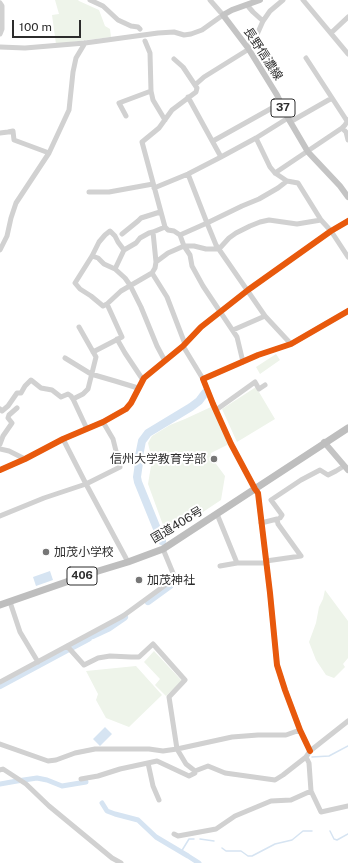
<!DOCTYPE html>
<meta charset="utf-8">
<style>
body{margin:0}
#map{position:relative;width:348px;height:863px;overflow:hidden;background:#fff;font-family:"Public Sans",sans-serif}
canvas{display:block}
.scale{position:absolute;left:12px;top:20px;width:69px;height:18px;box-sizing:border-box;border:2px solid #2c2c2c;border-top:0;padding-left:5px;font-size:12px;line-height:14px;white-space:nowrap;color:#2c2c2c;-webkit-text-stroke:3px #fff;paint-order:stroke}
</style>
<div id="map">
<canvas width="348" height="863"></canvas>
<div class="scale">100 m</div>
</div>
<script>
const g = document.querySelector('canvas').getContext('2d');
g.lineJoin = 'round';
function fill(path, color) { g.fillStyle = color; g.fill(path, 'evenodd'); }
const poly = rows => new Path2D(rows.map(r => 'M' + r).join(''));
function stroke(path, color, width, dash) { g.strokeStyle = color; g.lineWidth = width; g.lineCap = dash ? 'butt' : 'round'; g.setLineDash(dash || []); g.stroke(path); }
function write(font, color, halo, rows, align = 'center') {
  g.font = font + ' "Public Sans","Noto Sans JP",sans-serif'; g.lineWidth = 4; g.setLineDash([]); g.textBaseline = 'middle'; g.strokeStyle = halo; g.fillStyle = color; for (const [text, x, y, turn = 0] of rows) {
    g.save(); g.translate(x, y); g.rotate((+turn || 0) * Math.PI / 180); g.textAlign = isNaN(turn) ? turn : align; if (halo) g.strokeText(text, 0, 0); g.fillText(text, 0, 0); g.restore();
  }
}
fill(poly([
 [55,0,78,0,79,1,99,10,105,26,110,29,111,37,56,44,52,15,59,14],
 [276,354,280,360,260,374,256,367],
 [256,387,275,419,237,442,222,409],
 [211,407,229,444,211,453,211,457,225,476,221,500,167,536,148,484,152,460,148,443,152,436,170,425,185,419],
 [325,590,348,621,348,658,343,664,345,667,334,678,326,675,316,660,309,642,316,623,319,607,323,599],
 [154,651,182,681,166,696,155,685,160,679,144,662],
 [136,666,162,695,129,727,106,718,96,700,98,694,86,671]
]), '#eef4ea');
fill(poly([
 [50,571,53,580,36,586,33,577],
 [105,727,112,734,100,746,93,739]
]), '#d6e4f2');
stroke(poly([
 [312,757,329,756,348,746],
 [330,831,334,839,337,840,348,834],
 [200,839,214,841],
 [222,848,226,851,241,851,248,856,252,856,275,844,292,840,303,831,312,831],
 [181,852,189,839,194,839]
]), '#d6e4f2', 1.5);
stroke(poly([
 [0,784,17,781,37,778,47,780,62,786,86,782],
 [102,803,107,811,115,814,138,820,156,837,188,856,199,863]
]), '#d6e4f2', 5);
stroke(poly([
 [139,456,142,441,148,433,191,407,199,401,205,393],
 [139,463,137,477,138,482,162,541],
 [148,601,170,585],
 [93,635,108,628,124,617],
 [71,647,88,638],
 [0,685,67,649]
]), '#d6e4f2', 8);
stroke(poly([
 [90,0,103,6,118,20,131,26,138,27,140,29],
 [303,0,348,54],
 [0,3,2,6,2,29,0,34],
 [247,5,253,12,263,21],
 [331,33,348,17],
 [145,41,150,53,151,91,153,100,165,120],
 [0,47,25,48,85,43,158,33,174,32,184,35,191,34,202,30,223,15,210,0],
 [248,48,255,39,263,21,270,11,283,0],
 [306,58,347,121],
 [174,59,183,67,195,85],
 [188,97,221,157],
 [126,116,119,103,151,91],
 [290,122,332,98],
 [342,128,346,132,348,140],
 [0,133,8,132,13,131,14,140,49,153],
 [256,138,270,167,275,173,287,181,298,183,321,220,331,231,348,257],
 [213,141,281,103],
 [275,173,342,128,345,125,348,120],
 [188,174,207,223,216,245,265,316,291,344],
 [154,188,188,174,221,157,256,138,288,118],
 [89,192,109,192,153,184],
 [122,234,138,221,141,218,160,212],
 [180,235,207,223,242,206,259,199,278,188,287,181],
 [0,250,7,236,11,218,16,203,49,153,69,110,73,72,76,58,85,43],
 [124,250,136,243,140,238,149,233,153,232],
 [92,256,98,258,104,264,115,269,125,278,130,285,141,307,157,346,165,361],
 [156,262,153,232,165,227],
 [115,269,124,250,118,242,115,236,110,231,105,235,99,242,92,256,75,283,80,289,91,296,103,306,107,304,121,291,152,273],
 [233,330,265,316],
 [117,339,125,353,143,380],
 [185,344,167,297,152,273,155,268,156,262,168,253,184,246,194,246,206,249,219,249,229,238,236,233,250,226,260,222,269,220,297,224,321,220],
 [183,346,203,379],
 [93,352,122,337,107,304],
 [65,358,91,374,115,381,138,388],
 [243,362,237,337,203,286,192,266,190,255,184,246,180,235,174,231,168,230,165,227,142,142,159,128,172,110,196,92,197,88,195,85,204,77,249,49],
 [73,399,83,394,88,389,96,357,79,327],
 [0,409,2,411,8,406,17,393,21,393,25,386,31,380,41,388,52,390,61,397,68,394,71,396,73,399,87,429],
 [216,410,255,382,259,389,265,385],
 [63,439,86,484,128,562],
 [0,444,3,436,12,423,8,418,9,415,17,408],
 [0,449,9,451,25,459],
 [0,470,25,459,63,439,103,422,126,409,131,403,144,378,183,346,201,327,248,290,331,231,348,221],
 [217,514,237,563],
 [0,516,44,498,86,484,120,467,113,439,103,422],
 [277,519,280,518,282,515,271,500,301,480,320,470,328,475,336,471,344,466],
 [261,523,277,519,278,524,301,556,266,561],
 [220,566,237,563,266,563],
 [10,602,20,632,38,662],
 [67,646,84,665,98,658,110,656,131,657,139,657,153,644,185,680,169,697,177,749,186,764,195,771,208,766,225,773,275,780,283,775,306,757],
 [0,682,123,616,175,578,163,549],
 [348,721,310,751,306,757,309,763,311,791,321,812,348,806],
 [0,744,48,761,56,760,75,753,95,749,149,749,163,751,177,749,232,737,258,735,286,735,300,730],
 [310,751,300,730,285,690,277,665,270,593,258,493,255,489,231,444,213,404,203,379,258,355,291,344,348,311],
 [148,763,153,786,159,800],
 [0,770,3,769,26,784,49,806,112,858,121,863],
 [81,779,98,776,120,769,157,761,189,776,195,773,195,771],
 [174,834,178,836,216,829,235,816,271,801,291,800,311,791]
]), '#d1d1d1', 5);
stroke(poly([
 [260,0,232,10,223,15,248,48,277,95,288,118,308,152,340,186,348,197],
 [324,442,348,470]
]), '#c4c4c4', 6);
stroke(poly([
 [0,605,95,572,128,562,163,549,348,428]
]), '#bebebe', 7);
stroke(poly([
 [0,470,25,459,63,439,103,422,126,409,131,403,144,378,183,346,201,327,248,290,331,231,348,221],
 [310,751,300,730,285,690,277,665,270,593,258,493,255,489,231,444,213,404,203,379,258,355,291,344,348,311]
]), '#e8590c', 6);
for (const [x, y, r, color] of [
 [214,459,4,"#767676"],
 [46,552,4,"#767676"],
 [139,580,4,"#767676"]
]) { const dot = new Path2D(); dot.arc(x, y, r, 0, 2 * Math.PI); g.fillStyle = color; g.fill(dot); stroke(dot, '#fff', 1.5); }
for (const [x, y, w] of [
 [283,108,24],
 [82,576,30]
]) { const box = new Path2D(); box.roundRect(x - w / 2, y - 9, w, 18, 3); g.fillStyle = '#fff'; g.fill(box); stroke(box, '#2c2c2c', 1); }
write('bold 11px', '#2c2c2c', null, [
 ["37",283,108],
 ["406",82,576]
]);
write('12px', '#2c2c2c', '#fff', [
 ["長野信濃線",263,54,57],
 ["国道406号",177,525,-31]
]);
write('12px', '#2c2c2c', '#fff', [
 ["信州大学教育学部",206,459,"right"],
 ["加茂小学校",54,552],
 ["加茂神社",147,580]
], 'left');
</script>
